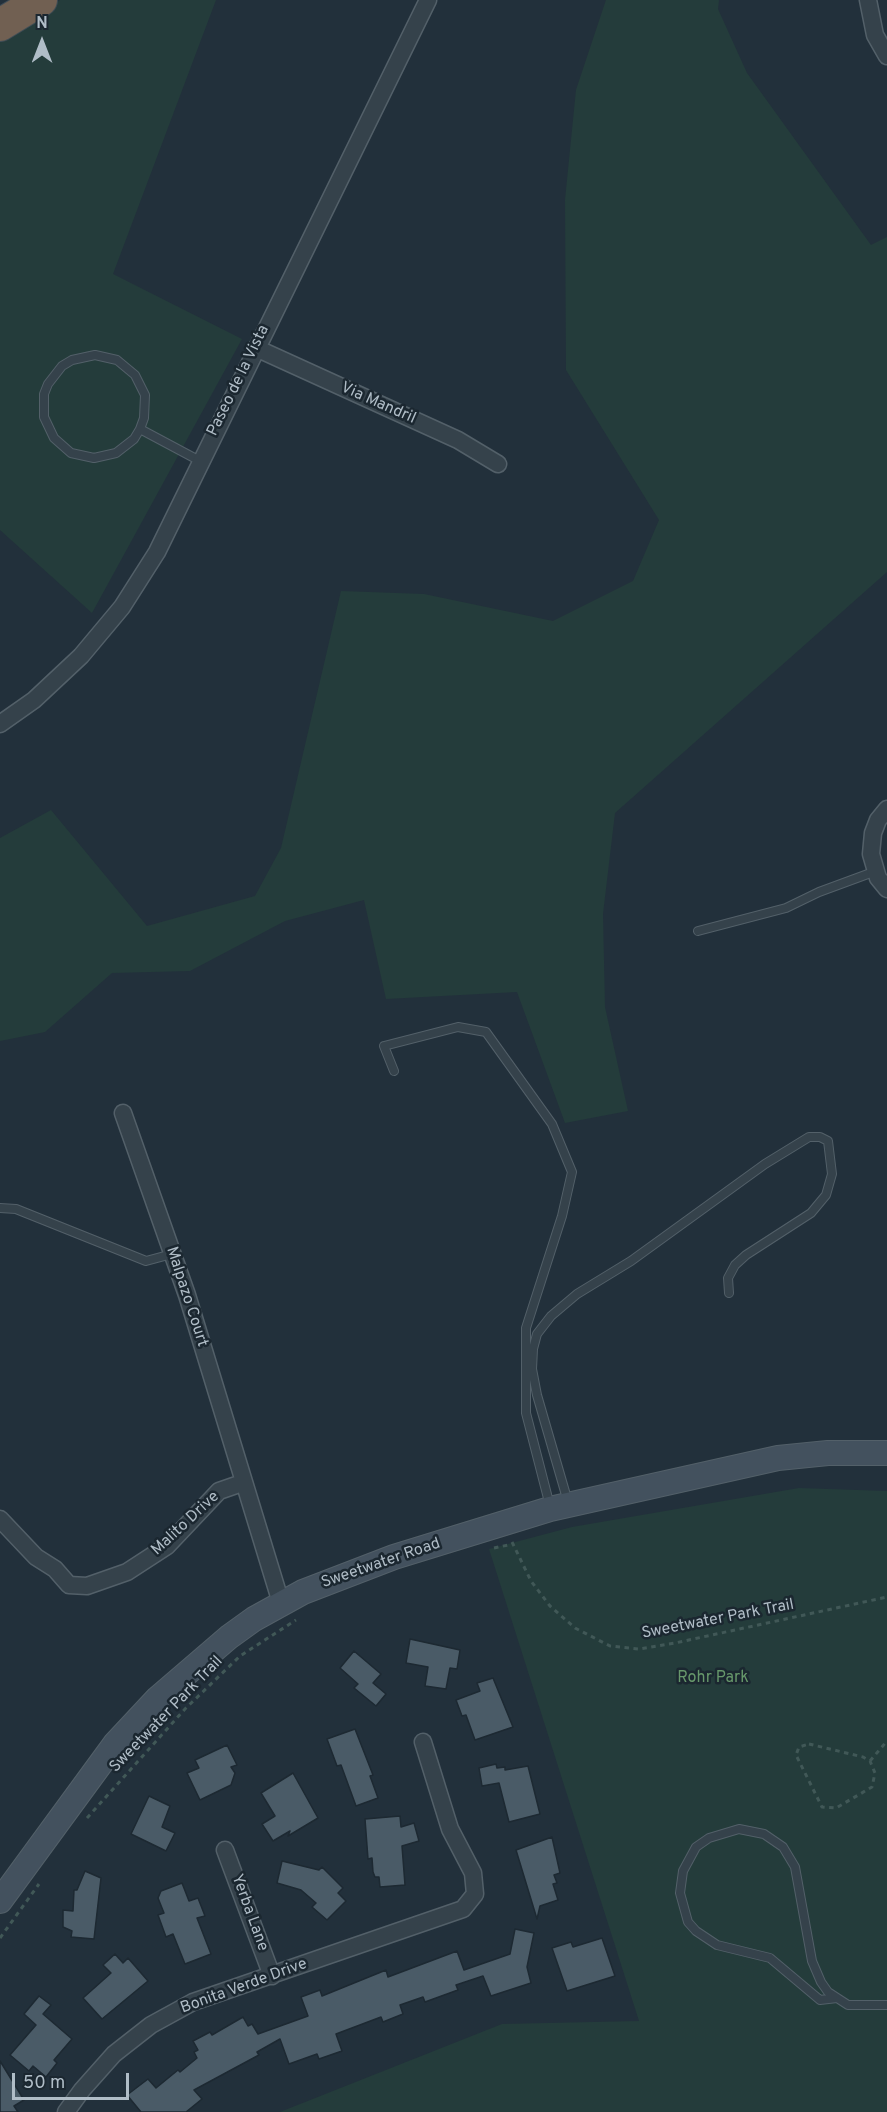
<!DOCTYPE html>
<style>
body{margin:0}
#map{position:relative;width:887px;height:2112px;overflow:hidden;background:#22303b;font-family:Overpass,sans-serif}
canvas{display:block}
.north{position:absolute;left:12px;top:12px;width:60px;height:60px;-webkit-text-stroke:4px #1b2730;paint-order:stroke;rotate:0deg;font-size:16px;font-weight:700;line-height:24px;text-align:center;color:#b0bdc7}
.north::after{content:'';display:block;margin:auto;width:21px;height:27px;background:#b0bdc7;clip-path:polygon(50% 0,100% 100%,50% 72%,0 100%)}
.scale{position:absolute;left:12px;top:2073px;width:117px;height:27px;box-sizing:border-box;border:3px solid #b0bdc7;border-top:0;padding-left:8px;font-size:18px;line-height:21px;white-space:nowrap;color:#b0bdc7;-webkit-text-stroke:4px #1b2730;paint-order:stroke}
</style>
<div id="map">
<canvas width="887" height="2112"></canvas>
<div class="north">N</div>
<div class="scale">50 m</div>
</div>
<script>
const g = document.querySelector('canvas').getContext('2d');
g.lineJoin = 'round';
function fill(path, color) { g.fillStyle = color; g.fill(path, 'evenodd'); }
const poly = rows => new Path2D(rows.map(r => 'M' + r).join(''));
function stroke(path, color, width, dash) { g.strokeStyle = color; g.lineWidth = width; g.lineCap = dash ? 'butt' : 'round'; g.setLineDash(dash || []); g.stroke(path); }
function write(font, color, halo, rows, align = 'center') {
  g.font = font + ' Overpass,sans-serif'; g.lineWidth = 5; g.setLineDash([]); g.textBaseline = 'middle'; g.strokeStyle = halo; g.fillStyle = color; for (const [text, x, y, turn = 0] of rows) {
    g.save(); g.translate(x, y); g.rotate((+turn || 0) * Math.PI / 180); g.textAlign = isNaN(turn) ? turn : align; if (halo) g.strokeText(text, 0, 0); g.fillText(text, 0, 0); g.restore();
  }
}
fill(poly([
 [60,0,216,0,113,274,242,339,92,613,0,530,0,41],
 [606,0,719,0,718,9,747,73,871,245,887,237,887,572,615,813,603,914,605,1007,628,1111,565,1123,517,992,386,999,364,900,285,921,190,971,112,973,45,1032,0,1041,0,838,51,810,147,926,255,896,281,848,341,591,424,594,553,621,633,581,659,520,566,370,565,200,576,90],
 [799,1488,887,1491,887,2112,280,2112,502,2024,639,2021,489,1549,572,1527]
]), '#243c3b');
const building = poly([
 [410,1639,460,1650,457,1669,450,1668,446,1689,425,1686,428,1667,406,1663,410,1639],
 [354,1651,381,1674,373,1683,386,1694,376,1706,354,1688,358,1684,340,1668,354,1651],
 [493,1678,513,1727,475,1740,466,1715,462,1716,456,1700,480,1691,477,1683,493,1678],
 [355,1729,373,1775,370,1776,378,1798,356,1806,341,1765,337,1766,327,1739,355,1729],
 [227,1745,237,1765,231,1767,235,1773,231,1785,200,1800,187,1773,199,1768,195,1760,227,1745],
 [496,1764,497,1768,505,1767,505,1770,528,1766,540,1814,509,1822,499,1783,482,1786,479,1768,496,1764],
 [293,1773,318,1818,288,1836,290,1831,273,1841,262,1824,275,1816,261,1793,293,1773],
 [149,1796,170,1806,162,1827,175,1833,166,1851,131,1834,149,1796],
 [400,1816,401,1827,414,1823,419,1841,402,1846,405,1885,380,1887,379,1877,375,1877,373,1872,372,1858,368,1859,365,1819,400,1816],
 [552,1837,560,1873,554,1875,557,1883,553,1884,558,1900,540,1906,537,1919,516,1850,552,1837],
 [282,1861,319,1870,322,1867,343,1888,338,1893,346,1901,327,1920,312,1907,316,1903,301,1890,277,1883,282,1861],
 [85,1871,101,1878,94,1939,71,1937,72,1931,63,1927,63,1910,73,1911,74,1890,77,1890,85,1871],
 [182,1883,189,1901,198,1898,205,1916,197,1918,211,1954,185,1964,173,1934,166,1937,158,1915,164,1913,158,1898,161,1891,182,1883],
 [515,1929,534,1933,527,1967,531,1983,491,1996,483,1976,456,1985,458,1990,425,2002,423,1997,400,2005,403,2014,383,2022,381,2017,336,2034,342,2051,319,2059,317,2054,289,2064,280,2039,257,2052,259,2055,194,2090,202,2099,186,2112,141,2112,127,2095,148,2079,156,2088,178,2070,180,2072,197,2058,194,2052,198,2050,193,2041,210,2032,212,2035,243,2017,248,2026,252,2024,258,2034,308,2016,301,1997,320,1990,322,1996,386,1970,388,1977,457,1951,464,1970,510,1954,515,1929],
 [602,1938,615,1976,567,1991,552,1948,571,1942,573,1947,602,1938],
 [115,1954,123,1963,128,1958,148,1981,102,2019,83,1998,111,1973,103,1965,115,1954],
 [39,1996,51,2005,43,2014,72,2039,54,2060,57,2063,46,2077,33,2066,29,2071,10,2055,36,2025,24,2014,39,1996],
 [0,2061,24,2100,14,2106,18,2112,0,2112,0,2061]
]);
fill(building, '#4a5b67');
stroke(building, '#1d2932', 1.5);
const service = poly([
 [140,429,134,439,116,453,94,458,71,453,54,438,44,417,44,394,48,384,62,366,72,360,95,355,117,360,135,375,145,395,144,418,140,429,200,461],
 [698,931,786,908,819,892,876,871],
 [394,1071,384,1046,458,1027,486,1032,552,1124,572,1172,562,1216,526,1328,526,1413,550,1506],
 [0,1208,16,1209,146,1261,172,1254],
 [568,1502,537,1395,532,1369,533,1349,537,1334,551,1316,577,1294,631,1261,765,1164,809,1137,820,1137,828,1141,832,1174,826,1195,811,1213,746,1255,735,1265,728,1278,729,1293],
 [837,1998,820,2000,770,1958,717,1945,696,1931,688,1922,680,1893,683,1871,696,1847,709,1838,739,1829,764,1834,783,1847,795,1867,812,1961,821,1982,828,1992,848,2005,887,2005]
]);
const minor = poly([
 [868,0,875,35,887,56],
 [256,348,458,440,498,464],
 [0,724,34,700,81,656,122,607,157,552,428,0],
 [887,809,878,820,873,833,871,854,878,878,887,889],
 [123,1113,187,1295,281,1603],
 [0,1519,36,1557,55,1569,69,1585,87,1586,127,1572,167,1546,219,1491,242,1483],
 [225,1850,272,1976],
 [66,2112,82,2090,114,2054,151,2025,193,2002,463,1909,475,1894,473,1873,450,1829,423,1742]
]);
const secondary = poly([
 [0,1901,115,1744,158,1698,229,1637,254,1619,303,1592,394,1557,550,1509,778,1458,828,1453,887,1453]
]);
const motorway = poly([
 [0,25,41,0]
]);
stroke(service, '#536069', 10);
stroke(minor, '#536069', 19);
stroke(secondary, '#536069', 26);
stroke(motorway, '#404d56', 34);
stroke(poly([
 [512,1542,531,1581,550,1606,575,1628,610,1646,639,1649,675,1643,887,1597],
 [494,1548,513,1544],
 [809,1744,863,1757,870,1761,875,1773,872,1787,836,1808,822,1807,796,1755,799,1747,809,1744],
 [870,1761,887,1741],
 [87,1818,185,1709,240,1656,296,1620],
 [0,1938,39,1884]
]), '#415857', 3, [4.5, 4.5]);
stroke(service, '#35424b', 8);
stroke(minor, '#35424b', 16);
stroke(secondary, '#43515e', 24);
stroke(motorway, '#716052', 32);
write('16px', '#b0bdc7', '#1b2730', [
 ["Paseo de la Vista",239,381,-64],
 ["Via Mandril",378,404,24],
 ["Malpazo Court",186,1297,72],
 ["Malito Drive",186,1524,-43],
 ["Sweetwater Road",381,1564,-19],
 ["Sweetwater Park Trail",718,1620,-11],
 ["Sweetwater Park Trail",167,1715,-46],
 ["Yerba Lane",249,1913,70],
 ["Bonita Verde Drive",244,1987,-20]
]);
write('16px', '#67986b', '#1b2730', [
 ["Rohr Park",713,1679]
]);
</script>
